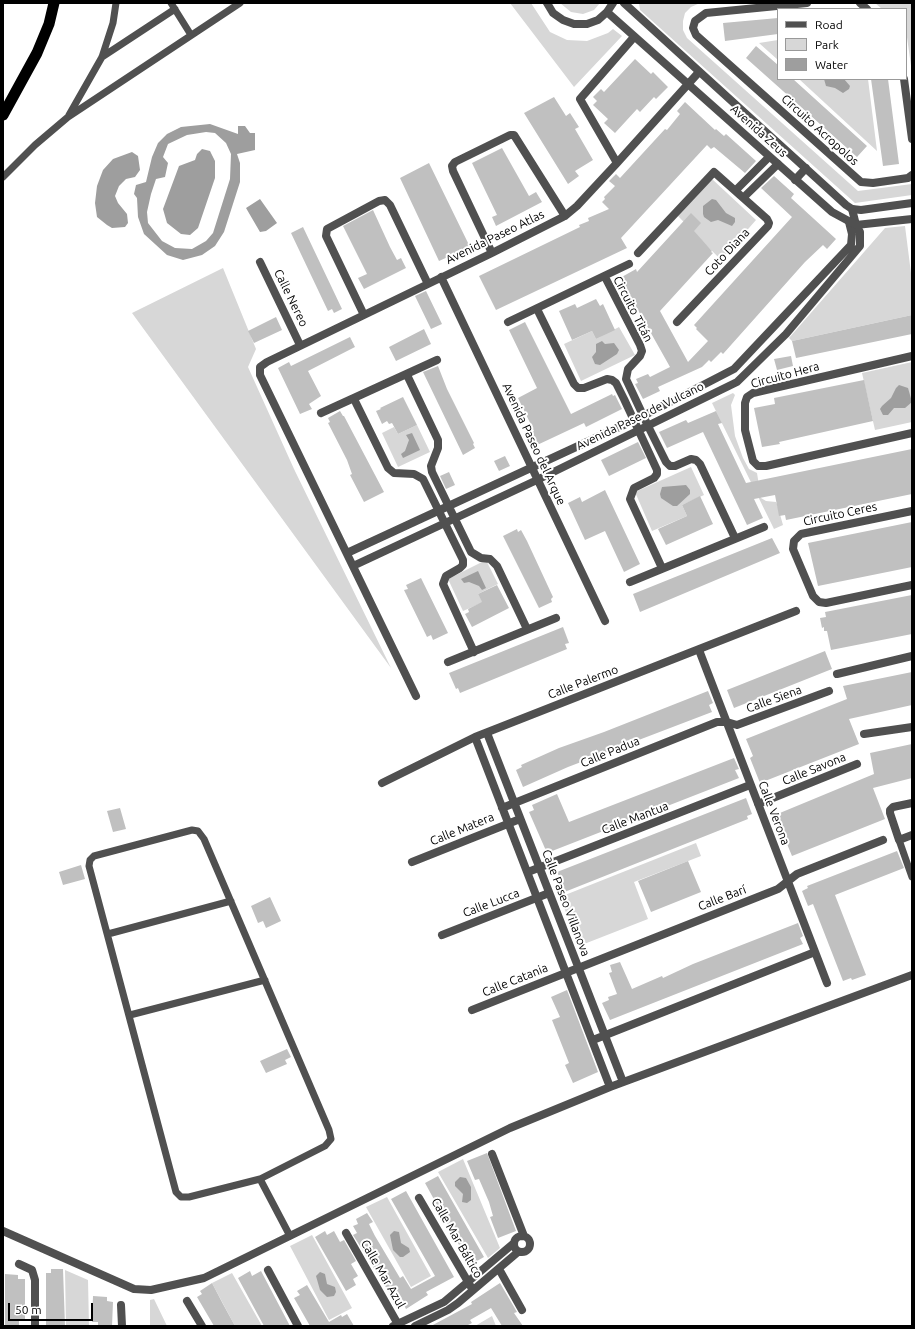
<!DOCTYPE html>
<meta charset="utf-8">
<style>
body{margin:0}
#map{position:relative;width:915px;height:1329px;overflow:hidden;background:#fff;font-family:Ubuntu,sans-serif}
canvas{display:block}
.frame{position:absolute;inset:0;border:4px solid #000;pointer-events:none}
.legend{position:absolute;left:777px;top:8px;width:130px;height:72px;box-sizing:border-box;background:#fff;border:1px solid #999;margin:0;padding:5px 7px;list-style:none;font-size:12px;color:#000}
.legend li{display:flex;align-items:center;gap:8px;height:20px}
.legend b{width:20px;border:1px solid #999}
.scale{position:absolute;left:8px;top:1303px;width:85px;height:18px;box-sizing:border-box;border:2px solid #000;border-top:0;padding-left:5px;font-size:12px;line-height:14px;white-space:nowrap;color:#000;-webkit-text-stroke:3px #fff;paint-order:stroke}
</style>
<div id="map">
<canvas width="915" height="1329"></canvas>
<div class="frame"></div>
<ul class="legend">
<li><b style="height:5px;background:#505050"></b>Road</li>
<li><b style="height:11px;background:#d7d7d7"></b>Park</li>
<li><b style="height:11px;background:#9e9e9e"></b>Water</li>
</ul>
<div class="scale">50 m</div>
</div>
<script>
const g = document.querySelector('canvas').getContext('2d');
g.lineJoin = 'round';
function fill(path, color) { g.fillStyle = color; g.fill(path, 'evenodd'); }
const poly = rows => new Path2D(rows.map(r => 'M' + r).join(''));
function stroke(path, color, width, dash) { g.strokeStyle = color; g.lineWidth = width; g.lineCap = dash ? 'butt' : 'round'; g.setLineDash(dash || []); g.stroke(path); }
function write(font, color, halo, rows, align = 'center') {
  g.font = font + ' Ubuntu,sans-serif'; g.lineWidth = 4; g.setLineDash([]); g.textBaseline = 'middle'; g.strokeStyle = halo; g.fillStyle = color; for (const [text, x, y, turn = 0] of rows) {
    g.save(); g.translate(x, y); g.rotate((+turn || 0) * Math.PI / 180); g.textAlign = isNaN(turn) ? turn : align; if (halo) g.strokeText(text, 0, 0); g.fillText(text, 0, 0); g.restore();
  }
}
fill(poly([
 [510,3,531,3,550,32,567,40,587,41,608,33,613,29,622,36,574,87],
 [560,3,600,3,594,10,583,14,571,12],
 [639,3,700,3,691,7,685,13,683,21,683,30,687,38,858,191,912,184,912,195,855,203,640,10],
 [875,3,912,4,912,73,906,30,906,9,882,9],
 [778,40,778,60,759,43],
 [799,79,868,79,877,151],
 [712,179,756,220,721,260,677,215],
 [905,226,912,281,912,315,792,341,789,338,885,228],
 [223,268,256,349,248,367,294,469,391,668,132,313],
 [619,327,635,355,581,381,564,344,592,331,596,339],
 [912,362,912,422,875,430,862,373],
 [733,393,735,395,731,405,735,436,743,458,749,469,757,473,761,498,766,501,776,502,777,504,783,525,774,529,712,403],
 [417,425,430,452,398,467,382,433,394,427,398,434],
 [691,467,704,495,682,505,687,516,652,531,635,492],
 [486,560,498,584,478,594,484,605,479,604,463,611,448,579],
 [696,843,701,856,634,882,648,919,579,946,560,897],
 [463,1159,500,1248,488,1258,438,1172],
 [387,1197,431,1276,411,1287,366,1207],
 [312,1235,352,1308,329,1320,290,1246],
 [65,1270,88,1280,89,1326,66,1326],
 [232,1273,262,1326,235,1326,212,1283],
 [154,1299,167,1326,150,1326,150,1300],
 [492,1316,496,1326,475,1326]
]), '#d7d7d7');
fill(poly([
 [824,79,844,79,850,86,849,89,843,93,835,88,826,86],
 [210,124,238,134,238,126,245,126,250,133,255,133,255,150,237,154,240,163,240,182,224,232,215,246,202,255,183,260,167,255,144,234,138,217,137,198,134,194,136,185,146,182,152,157,158,143,167,134,181,127],
 [206,132,215,133,226,143,231,154,230,179,213,233,206,241,192,249,175,248,162,241,148,223,147,212,151,194,156,179,165,177,168,163,163,157,168,144,187,135],
 [202,149,210,151,215,161,215,178,198,228,190,235,181,234,167,223,163,209,179,166,195,160,197,154],
 [132,152,138,156,140,170,135,177,126,179,119,186,115,196,118,203,127,214,128,223,125,227,112,228,107,225,97,217,95,203,97,186,103,170,113,159],
 [260,199,277,223,266,231,260,232,246,208],
 [712,199,716,200,726,213,735,218,735,222,732,226,718,220,711,222,704,217,703,214,703,206],
 [602,341,605,344,614,343,619,350,617,354,600,365,595,364,592,357,596,352,596,344],
 [899,385,908,388,912,402,905,408,894,408,888,415,883,415,880,409,882,406,891,398,896,388],
 [412,433,420,450,403,458,401,454,405,451,409,440,406,435],
 [686,485,690,490,690,494,677,506,673,506,661,498,660,494,662,487],
 [478,571,486,588,482,590,479,586,469,582,464,583,461,579],
 [460,1177,466,1178,471,1187,471,1200,467,1203,462,1202,463,1194,455,1186,455,1182],
 [394,1231,399,1232,401,1243,409,1248,410,1252,403,1257,400,1257,393,1250,390,1235],
 [320,1272,325,1274,327,1284,335,1287,336,1292,334,1296,327,1297,320,1290,316,1276]
]), '#9e9e9e');
fill(poly([
 [778,18,778,34,725,41,723,23],
 [756,46,778,65,778,79,793,79,867,146,857,157,746,58],
 [635,59,651,74,653,72,668,87,656,99,654,97,640,112,637,109,615,133,604,123,608,119,593,105,597,101,593,97,601,89,604,92],
 [871,79,888,79,899,164,883,166],
 [554,97,566,116,570,113,579,127,575,129,593,160,575,171,579,176,568,184,524,113],
 [685,102,715,130,716,129,724,136,726,134,756,161,745,173,714,147,711,149,707,145,621,238,627,248,496,310,479,276,580,227,579,225,589,221,588,218,609,209,602,202,605,199,604,197,615,186,609,181,616,174,620,178,665,129,667,130,680,114,677,111],
 [502,148,529,196,536,192,542,202,496,226,492,217,497,215,472,163],
 [429,163,470,247,439,261,400,178],
 [774,176,794,194,791,198,836,239,827,249,823,245,805,262,723,354,721,352,711,362,709,360,702,367,658,387,660,391,643,399,635,384,638,383,636,379,648,374,650,377,670,367,620,278,636,269,637,272,691,213,701,223,694,231,712,251,711,252,713,253,660,311,688,362,708,341,696,329,697,328,694,325,792,217,761,188],
 [373,210,390,247,397,260,401,258,406,268,364,289,358,278,367,274,343,226],
 [303,227,342,309,334,313,332,309,328,311,291,233],
 [426,291,442,324,431,329,415,296],
 [596,299,600,306,603,304,615,330,596,339,592,331,572,340,559,311,575,304,577,308],
 [912,315,912,334,796,358,792,341],
 [276,317,282,330,254,343,248,331],
 [525,322,571,414,612,394,613,396,615,395,622,409,586,427,584,423,535,446,529,433,534,431,518,398,537,388,509,330],
 [424,329,431,344,396,361,389,347],
 [350,337,355,347,308,371,321,396,309,404,312,409,300,414,278,368,289,362,291,366],
 [791,356,793,366,777,370,774,359],
 [438,366,447,389,474,443,473,444,475,448,463,455,423,372],
 [864,380,873,421,779,442,780,444,762,447,754,408,775,404,774,398],
 [403,397,417,425,398,434,392,423,389,424,387,421,382,424,376,411,381,409,380,408],
 [340,411,343,416,344,416,384,492,364,502,350,475,352,474,347,460,328,423,330,422,328,418],
 [716,411,722,423,718,424,746,483,912,449,912,494,786,520,785,515,779,516,775,495,754,499,763,518,747,525,703,432,667,448,659,432,686,420,688,423],
 [638,442,646,458,609,476,601,460],
 [505,456,510,466,499,471,494,461],
 [449,472,455,485,446,489,440,476],
 [605,490,640,564,624,572,605,531,585,540,568,503,580,497,582,502],
 [700,496,713,524,666,545,658,529,687,516,682,505],
 [912,522,912,567,818,586,808,543],
 [517,529,518,532,521,530,527,541,553,597,551,599,552,602,539,608,503,536],
 [772,538,780,553,640,612,633,594],
 [421,578,448,633,433,640,431,635,427,637,404,590,408,589,406,585],
 [497,585,509,608,472,627,465,614,469,612,468,609,482,602,478,594],
 [912,595,912,634,831,650,827,631,824,631,824,627,822,628,820,618,826,617,825,612],
 [563,627,569,643,565,644,567,649,460,693,458,688,456,689,449,673],
 [825,651,832,669,734,708,727,690],
 [912,672,912,705,849,719,859,744,760,783,750,758,753,756,746,739,847,699,843,686],
 [708,691,713,703,709,705,712,712,568,767,523,787,516,770,522,767,521,765,559,748,604,732],
 [912,744,912,778,873,788,885,819,792,856,775,815,874,774,870,753],
 [734,758,739,769,735,770,739,778,547,853,529,812,534,810,532,805,557,794,569,822],
 [746,798,752,814,747,816,748,819,562,893,556,880,560,878,557,872],
 [120,808,126,829,113,832,107,811],
 [897,851,904,868,835,895,866,975,852,980,851,978,843,981,813,904,808,906,802,891,808,888,807,886],
 [688,861,701,892,651,912,638,881],
 [81,865,85,879,63,885,59,872],
 [270,897,281,921,266,928,263,921,258,923,251,906],
 [798,923,803,936,800,938,803,944,610,1020,602,1003,609,1000,608,997,617,994,609,973,612,972,610,965,620,962,632,989,662,976,663,978,693,964],
 [567,990,598,1072,573,1083,565,1065,569,1063,552,1020,560,1017,551,997],
 [287,1049,291,1057,285,1060,287,1064,266,1073,260,1061],
 [487,1153,516,1231,498,1238,490,1217,493,1216,489,1202,479,1179,475,1180,467,1161],
 [438,1176,484,1257,470,1265,425,1183],
 [406,1191,454,1277,426,1292,428,1295,406,1309,404,1305,399,1308,353,1235,357,1233,353,1226,358,1224,356,1219,367,1213,373,1222,369,1224,375,1236,400,1278,403,1276,411,1289,435,1276,391,1199],
 [325,1231,327,1235,334,1231,340,1242,344,1240,356,1261,351,1264,358,1276,353,1279,356,1285,346,1291,315,1237],
 [51,1269,63,1269,65,1326,46,1326,46,1273,51,1273],
 [250,1271,252,1276,261,1271,290,1326,264,1326,238,1278],
 [5,1274,18,1275,18,1279,25,1279,25,1321,19,1321,19,1326,5,1326],
 [212,1283,223,1304,235,1326,214,1326,197,1297,202,1294,200,1291],
 [500,1283,517,1312,514,1313,523,1326,502,1326,491,1308,470,1320,472,1323,466,1326,431,1326,472,1304,471,1302],
 [307,1285,329,1322,341,1315,342,1317,347,1314,354,1326,310,1326,294,1298,300,1295,297,1291],
 [93,1296,107,1297,107,1301,113,1302,112,1326,98,1326,98,1322,92,1322]
]), '#c0c0c0');
stroke(poly([
 [171,3,191,35],
 [102,57,175,9],
 [69,115,102,57,113,23,116,3],
 [3,177,35,145,68,117,240,3],
 [192,830,198,831,204,839,329,1130,331,1139,325,1146,260,1179,189,1197,181,1197,176,1192,89,866,90,860,94,856,192,830],
 [899,840,912,877],
 [108,934,231,901],
 [130,1015,265,980],
 [260,1179,290,1236]
]), '#505050', 7);
stroke(poly([
 [807,3,706,13,695,21,693,28,696,35,861,182,873,183,908,178,912,175],
 [860,3,867,9],
 [904,79,912,139],
 [617,163,580,99,634,37],
 [736,190,769,157],
 [744,197,778,164],
 [492,253,453,171,452,166,455,162,510,135,514,135,565,216],
 [638,253,714,172,767,219,769,223,768,226,677,322],
 [260,262,300,345],
 [441,277,605,621],
 [605,277,640,345,642,351,640,356,628,369,626,379,648,426,666,462,670,466,675,466,691,459,696,460,700,464,735,538],
 [537,309,574,384,578,388,584,388,607,379,612,380,616,383,624,399,657,470,657,474,654,478,634,488,630,499,662,568],
 [364,315,326,236,327,229,379,201,385,200,390,205,428,284],
 [508,322,629,264],
 [912,356,753,393,747,397,745,403,745,430,753,461,758,466,766,466,912,433],
 [407,375,438,440,438,448,431,466,432,472,471,552,481,558,490,559,497,566,527,629],
 [354,399,388,468,394,473,414,474,423,479,463,560,463,565,460,568,446,576,443,584,474,652],
 [321,413,437,360],
 [912,511,801,534,794,541,793,549,813,596,819,602,826,603,912,585],
 [347,553,643,416,734,369,851,245,852,234,849,222],
 [353,566,537,480,737,382,786,334,860,246,860,232,856,225,852,209],
 [630,582,764,527],
 [699,650,827,983],
 [448,662,556,618],
 [837,674,912,656],
 [416,696,260,375,260,367,267,362,492,253,565,216,577,206,617,163,699,72],
 [487,733,623,1082],
 [864,734,912,727],
 [475,737,610,1087],
 [382,783,475,737,796,611],
 [912,803,893,807,890,810,890,813,899,840,912,835],
 [758,804,857,764],
 [502,808,717,722,727,722,737,725,829,691],
 [412,862,520,819],
 [528,872,750,785],
 [442,935,549,893],
 [472,1010,778,889,797,874,883,840],
 [593,1040,815,952],
 [492,1154,524,1236],
 [419,1198,471,1287],
 [3,1231,134,1289,151,1290,204,1278,510,1128,610,1087,912,975],
 [346,1233,399,1326],
 '514 1244a8 8 0 1 1 16 0a8 8 0 1 1-16 0Z',
 [19,1264,32,1270,35,1280,35,1326],
 [499,1269,522,1310],
 [268,1270,298,1326],
 [187,1301,202,1326],
 [121,1305,122,1326],
 [393,1326,444,1302,514,1243],
 [415,1326,448,1310,458,1303,518,1252]
]), '#505050', 8);
stroke(poly([
 [547,3,553,13,563,20,574,24,587,24,598,20,607,12,613,3],
 [624,3,846,205,852,209,861,210,912,203],
 [607,12,832,212,856,225,912,219],
 [795,180,806,168]
]), '#505050', 8);
stroke(poly([
 [3,115,37,53,49,24,54,3]
]), '#000', 11);
write('12px', '#000', '#fff', [
 ["Circuito Acropolos",820,130,42],
 ["Avenida Zeus",759,131,42],
 ["Avenida Paseo Atlas",495,237,-26],
 ["Coto Diana",727,252,-47],
 ["Calle Nereo",291,298,64],
 ["Circuito Titán",633,309,63],
 ["Circuito Hera",785,375,-15],
 ["Avenida Paseo de Vulcano",640,416,-26],
 ["Avenida Paseo del Arque",534,444,65],
 ["Circuito Ceres",840,514,-12],
 ["Calle Palermo",583,682,-21],
 ["Calle Siena",774,699,-20],
 ["Calle Padua",610,752,-22],
 ["Calle Savona",814,769,-22],
 ["Calle Verona",774,813,69],
 ["Calle Mantua",635,818,-21],
 ["Calle Matera",462,829,-22],
 ["Calle Barí",722,898,-21],
 ["Calle Lucca",491,903,-21],
 ["Calle Paseo Villanova",566,903,69],
 ["Calle Catania",515,980,-22],
 ["Calle Mar Báltico",457,1238,60],
 ["Calle Mar Azul",383,1274,60]
]);
</script>
